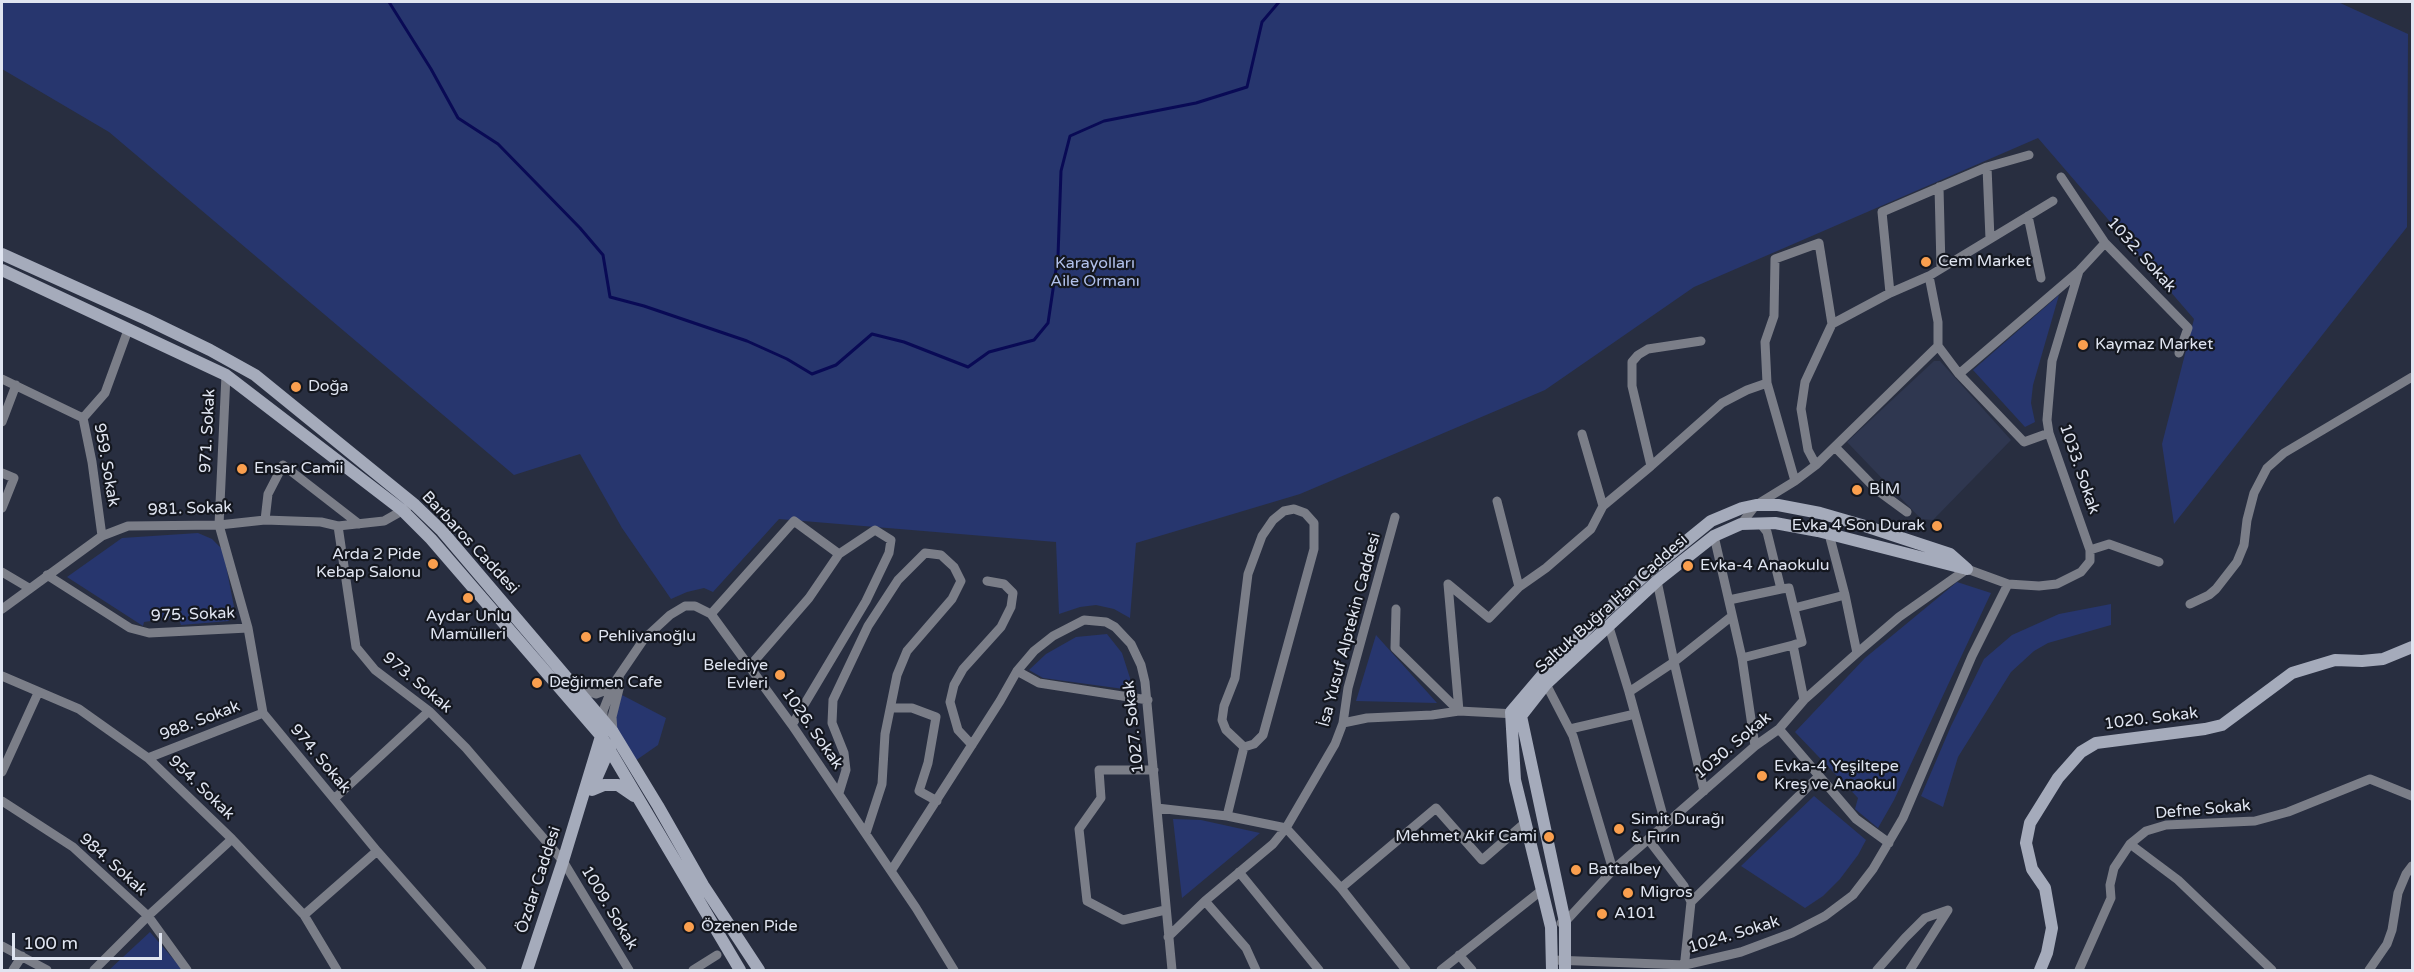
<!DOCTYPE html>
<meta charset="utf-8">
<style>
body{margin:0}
#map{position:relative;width:2414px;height:972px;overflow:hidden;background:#282e40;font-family:"Varela Round",sans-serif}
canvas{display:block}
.frame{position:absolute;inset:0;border:3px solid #e0e5f1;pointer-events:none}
.scale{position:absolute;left:12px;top:933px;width:150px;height:27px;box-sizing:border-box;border:3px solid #e0e5f1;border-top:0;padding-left:8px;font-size:18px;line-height:21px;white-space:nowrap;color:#e0e5f1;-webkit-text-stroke:4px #14171f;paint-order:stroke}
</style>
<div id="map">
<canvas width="2414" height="972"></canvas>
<div class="frame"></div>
<div class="scale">100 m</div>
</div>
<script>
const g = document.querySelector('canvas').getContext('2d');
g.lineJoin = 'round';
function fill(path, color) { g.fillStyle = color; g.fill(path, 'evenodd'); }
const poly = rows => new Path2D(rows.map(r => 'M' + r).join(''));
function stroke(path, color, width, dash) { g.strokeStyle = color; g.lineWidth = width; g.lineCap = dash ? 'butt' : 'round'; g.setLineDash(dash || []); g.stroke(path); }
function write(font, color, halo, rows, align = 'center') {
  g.font = font + ' "Varela Round",sans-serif'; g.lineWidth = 4.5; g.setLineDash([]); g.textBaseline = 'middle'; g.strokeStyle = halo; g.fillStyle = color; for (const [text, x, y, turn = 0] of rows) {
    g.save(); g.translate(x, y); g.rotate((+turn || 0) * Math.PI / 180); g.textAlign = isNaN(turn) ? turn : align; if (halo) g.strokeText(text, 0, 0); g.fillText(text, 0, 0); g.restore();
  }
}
fill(poly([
 [1934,361,1940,361,2011,440,1933,520,1921,519,1847,442]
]), '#2f3750');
fill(poly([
 [2,2,2338,2,2408,34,2407,227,2174,524,2162,444,2194,319,2038,138,1694,287,1545,390,1300,494,1136,543,1130,618,1114,609,1096,605,1080,607,1059,614,1056,542,779,519,713,592,704,588,687,592,671,599,622,528,580,454,514,475,109,132,2,69],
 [2059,295,2033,385,2031,403,2035,422,2025,427,1973,370],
 [198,533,212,539,223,550,235,612,229,621,181,625,178,617,144,622,143,626,67,577,122,538],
 [1957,582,1991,593,1894,800,1878,828,1855,809,1858,798,1795,732,1865,658],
 [2111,604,2111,625,2048,643,2034,651,2011,672,1958,757,1943,807,1921,796,1951,726,1984,659,2012,635,2059,614],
 [1107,634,1122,653,1130,678,1131,690,1043,678,1029,670,1046,654,1076,637],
 [1376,635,1437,703,1356,701],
 [622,695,666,718,658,745,635,761,613,726],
 [1814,796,1866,840,1858,855,1840,879,1823,896,1805,908,1741,866],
 [1173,819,1201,820,1260,833,1182,898],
 [150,932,182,969,109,970]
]), '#27366e');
stroke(poly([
 [389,2,431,69,458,118,498,144,580,228,603,255,610,297,644,306,747,341,787,359,812,374,836,365,872,334,904,342,968,367,989,352,1034,340,1048,323,1058,256,1061,171,1070,136,1104,121,1196,103,1247,87,1262,22,1279,2]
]), '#090a55', 3);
stroke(poly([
 [1987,167,1990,239],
 [2061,177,2105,243,2188,328,2179,353],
 [1939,187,1941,268],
 [2028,216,2041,278],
 [1929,276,1938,322,1938,346,1959,374,2024,442,2049,433],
 [1890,293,1882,212,1987,167,2029,155],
 [1959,374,2078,272],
 [226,375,219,525,248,628,263,713,377,851,482,970],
 [2,379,83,418],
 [1767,383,1765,342,1774,316,1775,259,1819,243,1832,324],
 [83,418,92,462,102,536],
 [83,418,105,393,128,330],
 [2,422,16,385],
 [1582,434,1603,506],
 [1835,447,1877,490,1907,512],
 [1816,465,1808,450,1801,409,1805,382,1832,324,1890,293,1929,276,2053,201],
 [1651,466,1632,386,1632,362,1638,355,1648,349,1701,341],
 [2,473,14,478,2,508],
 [1497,501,1519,587],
 [1294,509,1305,513,1314,523,1314,549,1263,735,1254,744,1244,747,1226,730,1222,720,1224,706,1235,678,1248,574,1262,536,1273,520,1284,511,1294,509],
 [265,520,268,494,283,465,359,524],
 [1760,523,1767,532,1781,589,1789,588,1802,642,1793,645,1804,700],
 [1741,524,1756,505,1795,481,1816,465,1938,346],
 [338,526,356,647,375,670,429,711,466,748,563,861,629,970],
 [1829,534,1845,595,1857,653],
 [1714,536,1742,658,1755,746],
 [2090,550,2109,544,2159,562],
 [2,572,29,588],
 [47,575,130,628,149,633,248,628],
 [1657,581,1674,662,1629,692,1665,823],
 [1448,584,1489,618,1519,587,1546,568,1591,529,1603,506,1651,466,1722,403,1747,390,1767,383,1795,481],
 [1448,584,1459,711],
 [1729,600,1781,589],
 [2190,604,2209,595,2216,589,2237,562,2244,545,2247,520,2254,493,2267,468,2284,453,2412,377],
 [1794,608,1845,595],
 [2,609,102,536,128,526,219,525,265,520,321,522,338,526,384,521,407,508],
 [1396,609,1395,648,1459,711],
 [711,614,794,521,839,554],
 [1609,627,1629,692],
 [1742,658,1793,645],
 [749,667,809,598,839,554,875,530,891,540,889,553,866,601,792,725],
 [1017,671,1039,683,1148,700],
 [2,676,79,709,148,758,232,839,304,915,337,970],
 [1546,684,1573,736,1613,870],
 [578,688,596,694,612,688],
 [891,708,912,708,936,717,928,763,919,791,937,801],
 [603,720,603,711,614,683,644,639,670,615,685,606,695,606,711,614,792,725,916,908,954,970],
 [1343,723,1367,718,1432,715,1459,711,1516,714],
 [1570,729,1635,714],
 [1779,729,1856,819,1889,843],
 [613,732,612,717,620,685,619,677],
 [972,745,958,730,950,702,954,685,963,669,1001,627,1011,607,1013,593,1004,584,987,581],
 [148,758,263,713],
 [1154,770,1099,770,1101,798,1079,829,1087,901,1123,920,1165,910],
 [2,772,38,693],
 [1704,791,1674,662,1732,616],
 [839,793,846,770,844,753,832,723,833,700,868,626,898,580,925,553,941,555,954,567,961,581,952,599,907,651,897,675,885,734,882,784,866,833],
 [334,799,429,711],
 [2,801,73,847,148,916,187,970],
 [1157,808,1227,816,1286,828,1341,888,1406,970],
 [1227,816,1244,747],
 [1648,839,1684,886,1691,902,1684,969],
 [2130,844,2178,880,2272,970],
 [891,871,1000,701,1017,671,1034,651,1053,636,1084,620,1106,622,1115,627,1131,644,1141,665,1145,682,1172,970],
 [1239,872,1319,970],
 [1341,888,1436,808,1482,860,1526,822],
 [1205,901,1246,948,1256,970],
 [1691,902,1819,776],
 [304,915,377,851],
 [1561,923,1565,922,1613,870,1755,746,1779,729,1804,700,1857,653,1899,617,1967,569,2008,584,2039,586,2057,584,2081,572,2090,561,2090,550,2049,433,2047,420,2052,361,2079,271,2105,243],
 [1168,937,1205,901,1273,844,1286,828,1335,744,1343,723,1348,688,1395,517],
 [2,946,47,970],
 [1459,955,1472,970],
 [1553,960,1685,965,1741,952,1792,933,1825,916,1853,895,1873,869,1903,818,1972,656,2008,584],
 [13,970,22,956],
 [94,970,148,916,232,839],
 [693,970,717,955],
 [1441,970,1542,890],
 [1877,970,1905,938,1925,918,1948,910,1910,970],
 [2079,970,2111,898,2110,885,2114,868,2130,844,2146,831,2166,825,2255,821,2288,812,2370,779,2412,796],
 [2369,970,2387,944,2392,930,2398,893,2406,874,2412,866]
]), '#7b7e88', 9);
stroke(poly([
 [2,254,146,319,210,350,255,375,415,505,442,531,613,732,658,806,703,885,759,970],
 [2,270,226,375,402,510,431,539,602,737,740,970],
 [593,786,611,745],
 [592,790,604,785,618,785,634,796],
 [527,970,563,861,602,733],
 [1552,970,1551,927,1515,780,1511,712,1551,665,1593,623,1647,573,1711,521,1742,508,1756,505,1778,505,1820,513,1865,526,1950,554,1967,569],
 [1565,970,1565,922,1521,716,1546,684,1657,581,1714,536,1741,524,1775,523,1818,531,1963,568],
 [2040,970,2047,953,2052,928,2045,888,2032,869,2026,843,2030,823,2058,778,2081,752,2096,743,2205,729,2222,725,2292,673,2335,660,2362,661,2383,659,2412,647]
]), '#a5abbb', 12);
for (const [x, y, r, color] of [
 [1926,262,6,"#fa9f4e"],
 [2083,345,6,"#fa9f4e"],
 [296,387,6,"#fa9f4e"],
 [242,469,6,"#fa9f4e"],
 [1857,490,6,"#fa9f4e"],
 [1937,526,6,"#fa9f4e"],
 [433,564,6,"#fa9f4e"],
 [1688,566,6,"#fa9f4e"],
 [468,598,6,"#fa9f4e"],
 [586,637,6,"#fa9f4e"],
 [780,675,6,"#fa9f4e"],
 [537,683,6,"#fa9f4e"],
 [1762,776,6,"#fa9f4e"],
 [1619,829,6,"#fa9f4e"],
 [1549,837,6,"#fa9f4e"],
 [1576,870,6,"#fa9f4e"],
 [1628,893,6,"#fa9f4e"],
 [1602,914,6,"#fa9f4e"],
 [689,927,6,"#fa9f4e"]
]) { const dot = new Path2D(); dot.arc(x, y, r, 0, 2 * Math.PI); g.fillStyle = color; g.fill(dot); stroke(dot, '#14171f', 2); }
write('16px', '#e0e5f1', '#14171f', [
 ["1032. Sokak",2141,255,48],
 ["971. Sokak",208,431,-87],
 ["959. Sokak",106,465,80],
 ["1033. Sokak",2079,469,71],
 ["981. Sokak",190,509,-2],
 ["Barbaros Caddesi",470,543,47],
 ["Saltuk Buğra Han Caddesi",1612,604,-42],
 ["975. Sokak",193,615,-2],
 ["İsa Yusuf Alptekin Caddesi",1350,630,-75],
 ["973. Sokak",417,683,40],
 ["1020. Sokak",2151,719,-7],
 ["988. Sokak",200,721,-21],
 ["1027. Sokak",1134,727,-96],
 ["1026. Sokak",812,729,55],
 ["1030. Sokak",1733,746,-40],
 ["974. Sokak",320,759,50],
 ["954. Sokak",201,788,44],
 ["Defne Sokak",2203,810,-5],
 ["984. Sokak",113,865,42],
 ["Özdar Caddesi",539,880,-72],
 ["1009. Sokak",609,908,59],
 ["1024. Sokak",1734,935,-17]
]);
write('16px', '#e0e5f1', '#14171f', [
 ["Cem Market",1938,262],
 ["Kaymaz Market",2095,345],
 ["Doğa",308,387],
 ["Ensar Camii",254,469],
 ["BİM",1869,490],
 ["Evka 4 Son Durak",1925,526,"right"],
 ["Arda 2 Pide",421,555,"right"],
 ["Kebap Salonu",421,573,"right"],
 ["Evka-4 Anaokulu",1700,566],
 ["Aydar Unlu",468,617,"center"],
 ["Mamülleri",468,635,"center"],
 ["Pehlivanoğlu",598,637],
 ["Belediye",768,666,"right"],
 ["Evleri",768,684,"right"],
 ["Değirmen Cafe",549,683],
 ["Evka-4 Yeşiltepe",1774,767],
 ["Kreş ve Anaokul",1774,785],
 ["Simit Durağı",1631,820],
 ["& Fırın",1631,838],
 ["Mehmet Akif Cami",1537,837,"right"],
 ["Battalbey",1588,870],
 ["Migros",1640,893],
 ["A101",1614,914],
 ["Özenen Pide",701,927]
], 'left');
write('16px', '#b1c1eb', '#14171f', [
 ["Karayolları",1095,264],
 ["Aile Ormanı",1095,282]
]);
</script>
